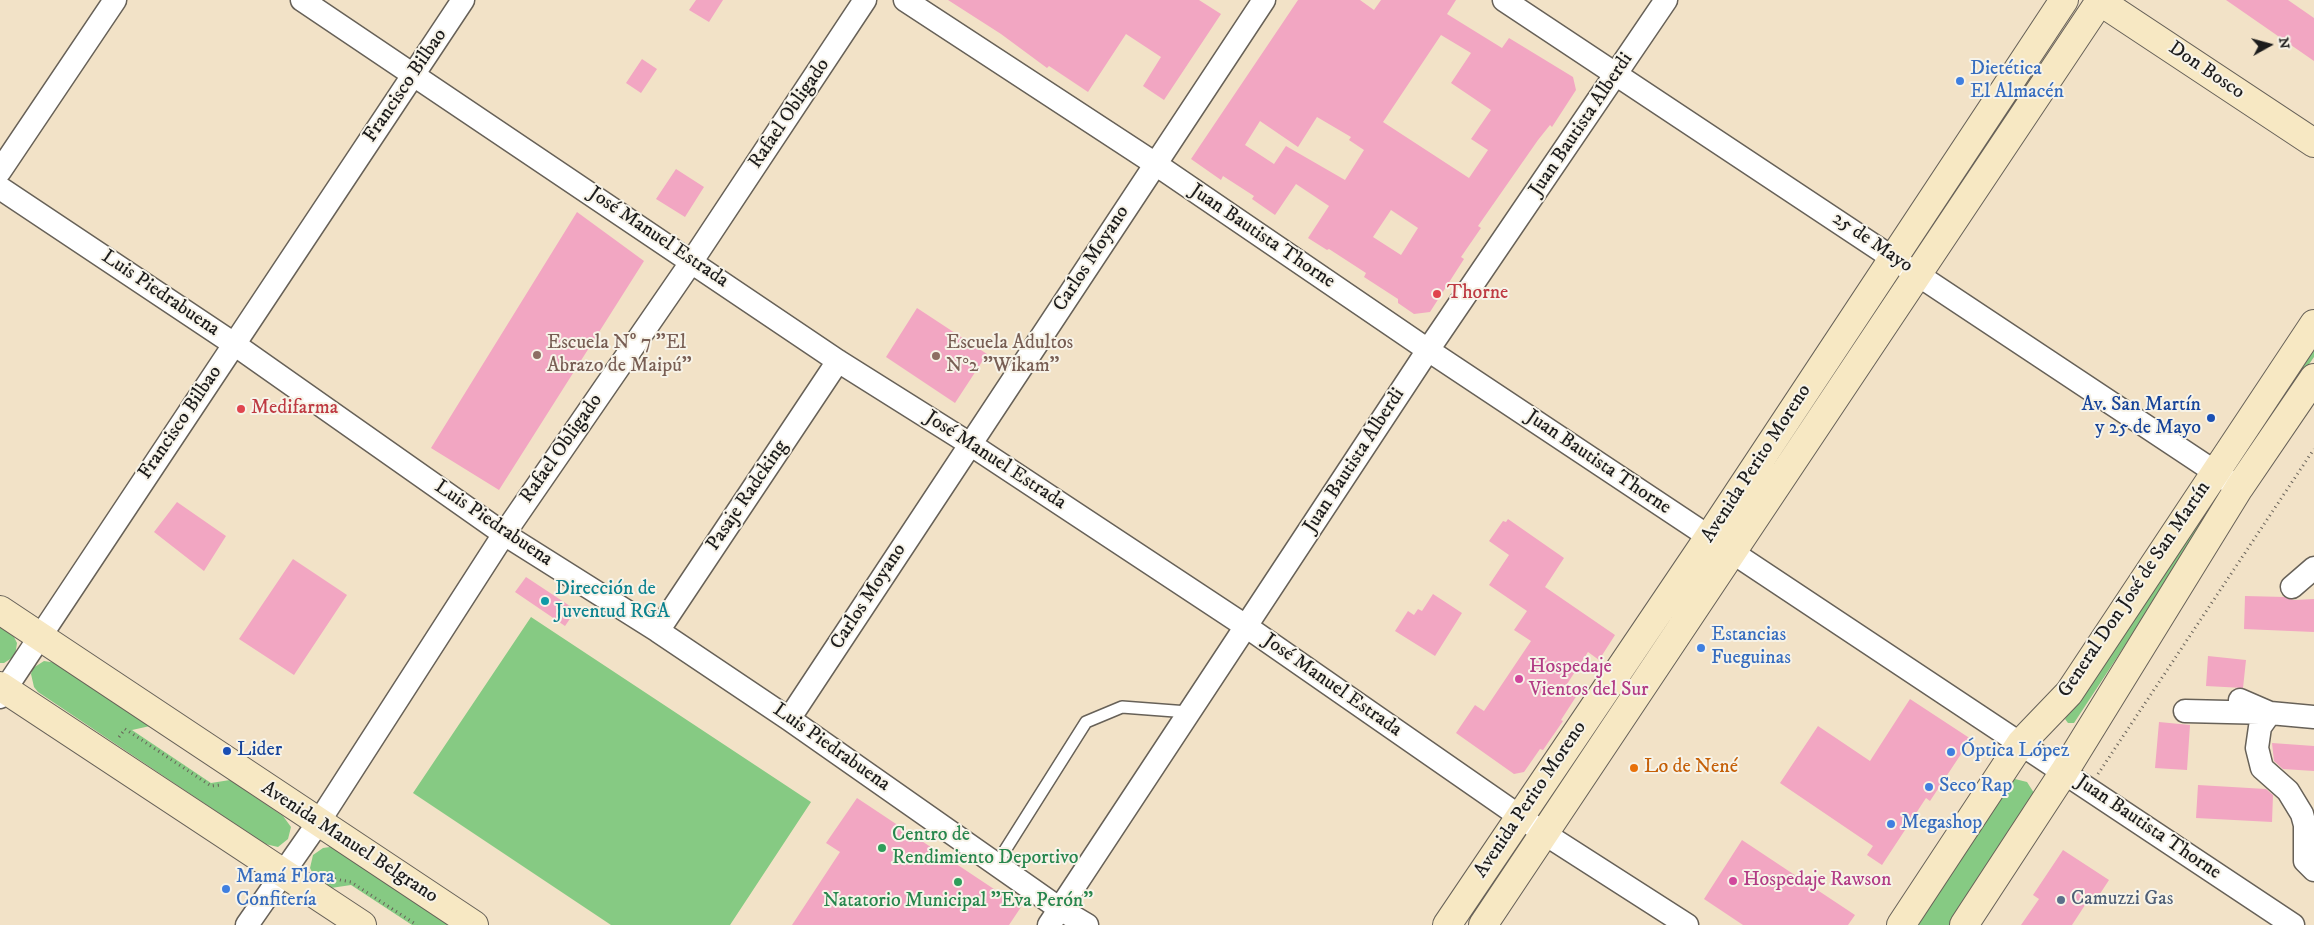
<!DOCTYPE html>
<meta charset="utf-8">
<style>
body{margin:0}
#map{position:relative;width:2314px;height:925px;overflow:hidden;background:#f2e2c7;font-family:"IM FELL DW Pica",serif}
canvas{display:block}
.north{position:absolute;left:2244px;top:20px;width:50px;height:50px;-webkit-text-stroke:4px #f7f3e8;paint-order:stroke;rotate:83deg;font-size:14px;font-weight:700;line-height:20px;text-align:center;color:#1c1c1c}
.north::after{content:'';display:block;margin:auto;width:18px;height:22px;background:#1c1c1c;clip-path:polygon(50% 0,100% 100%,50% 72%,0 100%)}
</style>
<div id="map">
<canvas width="2314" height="925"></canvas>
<div class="north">N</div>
</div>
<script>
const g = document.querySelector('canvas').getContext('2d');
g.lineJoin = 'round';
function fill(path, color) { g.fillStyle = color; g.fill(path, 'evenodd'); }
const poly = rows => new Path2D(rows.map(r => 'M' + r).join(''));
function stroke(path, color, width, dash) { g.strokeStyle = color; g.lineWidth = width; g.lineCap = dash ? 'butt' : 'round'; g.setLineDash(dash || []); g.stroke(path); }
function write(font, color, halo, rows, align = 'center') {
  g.font = font + ' "IM FELL DW Pica",serif'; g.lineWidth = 4; g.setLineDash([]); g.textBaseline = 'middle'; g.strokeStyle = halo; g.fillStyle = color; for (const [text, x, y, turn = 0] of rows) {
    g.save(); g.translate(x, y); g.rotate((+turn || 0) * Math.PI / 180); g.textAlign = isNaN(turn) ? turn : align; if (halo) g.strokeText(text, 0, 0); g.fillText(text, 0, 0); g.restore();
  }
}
fill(poly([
 [2314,346,2314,357,2240,465,2237,461],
 [2215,495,2219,498,2219,502,2074,723,2068,723,2065,719,2211,496],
 [531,617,811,802,730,925,611,925,413,793],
 [0,626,14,637,17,643,15,656,4,663,0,663],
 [44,661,57,663,150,726,132,730,211,783,230,780,283,816,291,827,288,839,278,847,265,844,38,692,34,687,31,674,33,668],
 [2015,779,2027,782,2034,793,1952,925,1912,925,2009,781],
 [330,847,336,850,450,925,412,925,351,885,331,888,313,874,310,868,313,855,323,848]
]), '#86ca83');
fill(poly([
 [696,0,723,0,709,22,689,10],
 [948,0,1199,0,1221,14,1164,100,1143,86,1161,57,1126,34,1088,92,1049,66,1047,68,1001,34],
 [1298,0,1360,0,1374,10,1381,0,1456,0,1447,14,1502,48,1509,38,1573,77,1576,90,1552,127,1550,125,1538,140,1478,226,1481,228,1461,257,1464,259,1430,312,1414,314,1398,303,1398,299,1364,277,1366,273,1329,249,1327,250,1308,238,1329,206,1296,184,1275,215,1252,199,1254,196,1223,176,1221,180,1191,159],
 [1441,35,1471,53,1451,83,1491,110,1471,139,1488,150,1469,178,1383,122],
 [1317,117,1351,137,1349,140,1364,150,1345,180,1286,146,1274,164,1245,145,1260,121,1298,147],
 [1391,210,1418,228,1401,255,1373,237],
 [2226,0,2288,0,2314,18,2314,61],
 [642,59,657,69,641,93,626,83],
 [676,169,704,187,685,217,656,199],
 [577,212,644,261,499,490,431,448],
 [917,308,987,354,955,403,886,357],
 [177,502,226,536,204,571,154,532],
 [1508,519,1564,558,1545,587,1615,635,1599,660,1588,652,1567,684,1579,692,1561,720,1563,721,1543,750,1540,749,1524,772,1514,774,1456,733,1475,705,1484,711,1531,641,1514,630,1527,611,1489,585,1509,555,1489,541,1503,521,1506,522],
 [293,559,347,595,294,675,239,639],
 [526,577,576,610,565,626,515,592],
 [1433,594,1462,613,1435,656,1395,631,1408,611,1414,615,1418,609,1422,611],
 [2245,596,2285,597,2294,600,2314,599,2314,632,2244,629],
 [2208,656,2246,660,2243,688,2206,686],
 [1910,699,1971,739,1930,801,1926,798,1882,865,1867,855,1873,846,1780,783,1818,726,1870,761],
 [2159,722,2190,725,2187,770,2155,768],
 [2272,743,2314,746,2314,771,2283,769,2274,761],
 [2198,785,2266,789,2273,795,2272,822,2196,818],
 [857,798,1021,907,1009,925,792,925,840,852,826,843],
 [1742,840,1855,915,1848,925,1743,925,1704,899],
 [2063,850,2109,880,2092,906,2087,902,2072,925,2021,925,2039,899,2033,895]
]), '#f2a6c2');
const lane = poly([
 [997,863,1086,722,1122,707,1188,712]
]);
const street = poly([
 [302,0,838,361,970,444,1247,627,1545,834,1687,925],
 [905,0,1154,163,1428,350,2293,925],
 [1504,0,2230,482],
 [0,171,115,0],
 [0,188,234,344,504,534,658,631,789,719,1060,909,1087,925],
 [2292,587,2314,568],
 [658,631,838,361],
 [0,697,463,0],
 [2240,700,2270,713,2260,727,2257,748,2262,768,2288,791,2302,814,2305,825,2305,861,2314,870],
 [2185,711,2270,713,2314,717],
 [789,719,1264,0],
 [247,925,318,823,504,534,692,261,865,0],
 [1049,925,1428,350,1666,0]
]);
const secondary = poly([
 [2098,0,2314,143],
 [0,610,474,925],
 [0,686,362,925],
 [1447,925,1709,537,2064,0],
 [1483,925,2100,1],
 [1901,925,2021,743,2069,693,2314,324],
 [1964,925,2064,772,2239,488,2314,378]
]);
stroke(lane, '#676158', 14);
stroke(street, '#676158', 25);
stroke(secondary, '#676158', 30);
stroke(poly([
 [119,737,125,729,211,786,221,785],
 [2098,774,2314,449],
 [335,879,351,882,417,925]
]), '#676158', 3, [1, 4]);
stroke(lane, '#fff', 11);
stroke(street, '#fff', 22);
stroke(secondary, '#f7e8c3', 28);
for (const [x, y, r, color] of [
 [1960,81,5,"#3f7fe0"],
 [1437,294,5,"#e0444e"],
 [537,355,5,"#8d6e63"],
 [936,356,5,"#8d6e63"],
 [241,409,5,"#e0444e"],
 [2211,418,5,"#1a4fb4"],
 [545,601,5,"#0f9aa8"],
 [1701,648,5,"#3f7fe0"],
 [1519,679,5,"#d1479c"],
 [227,751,5,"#1a4fb4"],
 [1951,752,5,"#3f7fe0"],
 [1634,768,5,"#e8710a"],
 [1929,787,5,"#3f7fe0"],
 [1891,824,5,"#3f7fe0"],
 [882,848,5,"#2e9e5b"],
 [1733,881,5,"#d1479c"],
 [958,882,5,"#2e9e5b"],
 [226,889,5,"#3f7fe0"],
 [2061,900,5,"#5c6f8a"]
]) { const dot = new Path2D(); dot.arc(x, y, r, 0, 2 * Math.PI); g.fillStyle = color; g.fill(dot); stroke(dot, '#f7f3e8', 2); }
write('20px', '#366cbe', '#f7f3e8', [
 ["Dietética",1970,70],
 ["El Almacén",1970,93],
 ["Estancias",1711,636],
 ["Fueguinas",1711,659],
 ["Óptica López",1961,752],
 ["Seco Rap",1939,787],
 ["Megashop",1901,824],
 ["Mamá Flora",236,878],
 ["Confitería",236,901]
], 'left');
write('20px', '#1c1c1c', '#f7f3e8', [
 ["Don Bosco",2206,71,34],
 ["Francisco Bilbao",406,86,-56],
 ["Rafael Obligado",790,114,-56],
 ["Juan Bautista Alberdi",1582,125,-56],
 ["Juan Bautista Thorne",1262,237,34],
 ["José Manuel Estrada",658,238,34],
 ["25 de Mayo",1872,243,34],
 ["Carlos Moyano",1092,259,-57],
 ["Luis Piedrabuena",160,294,34],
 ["Francisco Bilbao",181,423,-56],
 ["Rafael Obligado",562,449,-55],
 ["José Manuel Estrada",995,461,33],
 ["Juan Bautista Alberdi",1355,461,-57],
 ["Juan Bautista Thorne",1598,463,34],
 ["Avenida Perito Moreno",1757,464,-57],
 ["Pasaje Radcking",748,496,-56],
 ["Luis Piedrabuena",493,524,34],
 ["General Don José de San Martín",2135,590,-56],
 ["Carlos Moyano",869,597,-57],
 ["José Manuel Estrada",1332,686,35],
 ["Luis Piedrabuena",831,748,35],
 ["Avenida Perito Moreno",1531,800,-56],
 ["Juan Bautista Thorne",2148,828,34],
 ["Avenida Manuel Belgrano",349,843,33]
]);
write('20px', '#be3a42', '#f7f3e8', [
 ["Thorne",1447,294],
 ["Medifarma",251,409]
], 'left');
write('20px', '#785e54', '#f7f3e8', [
 ["Escuela Nº 7 \"El",547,344],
 ["Abrazo de Maipú\"",547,367],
 ["Escuela Adultos",946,344],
 ["N°2 \"Wikam\"",946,367]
], 'left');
write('20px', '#164399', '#f7f3e8', [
 ["Av. San Martín",2201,406],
 ["y 25 de Mayo",2201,429],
 ["Lider",237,751,"left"]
], 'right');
write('20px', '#0d838f', '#f7f3e8', [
 ["Dirección de",555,590],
 ["Juventud RGA",555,613]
], 'left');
write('20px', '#b23c85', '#f7f3e8', [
 ["Hospedaje",1529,668],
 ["Vientos del Sur",1529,691],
 ["Hospedaje Rawson",1743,881]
], 'left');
write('20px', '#c56008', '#f7f3e8', [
 ["Lo de Nené",1644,768]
], 'left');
write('20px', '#27864d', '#f7f3e8', [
 ["Centro de",892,836],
 ["Rendimiento Deportivo",892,859],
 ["Natatorio Municipal \"Eva Perón\"",958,902,"center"]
], 'left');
write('20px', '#4e5e75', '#f7f3e8', [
 ["Camuzzi Gas",2071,900]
], 'left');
</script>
